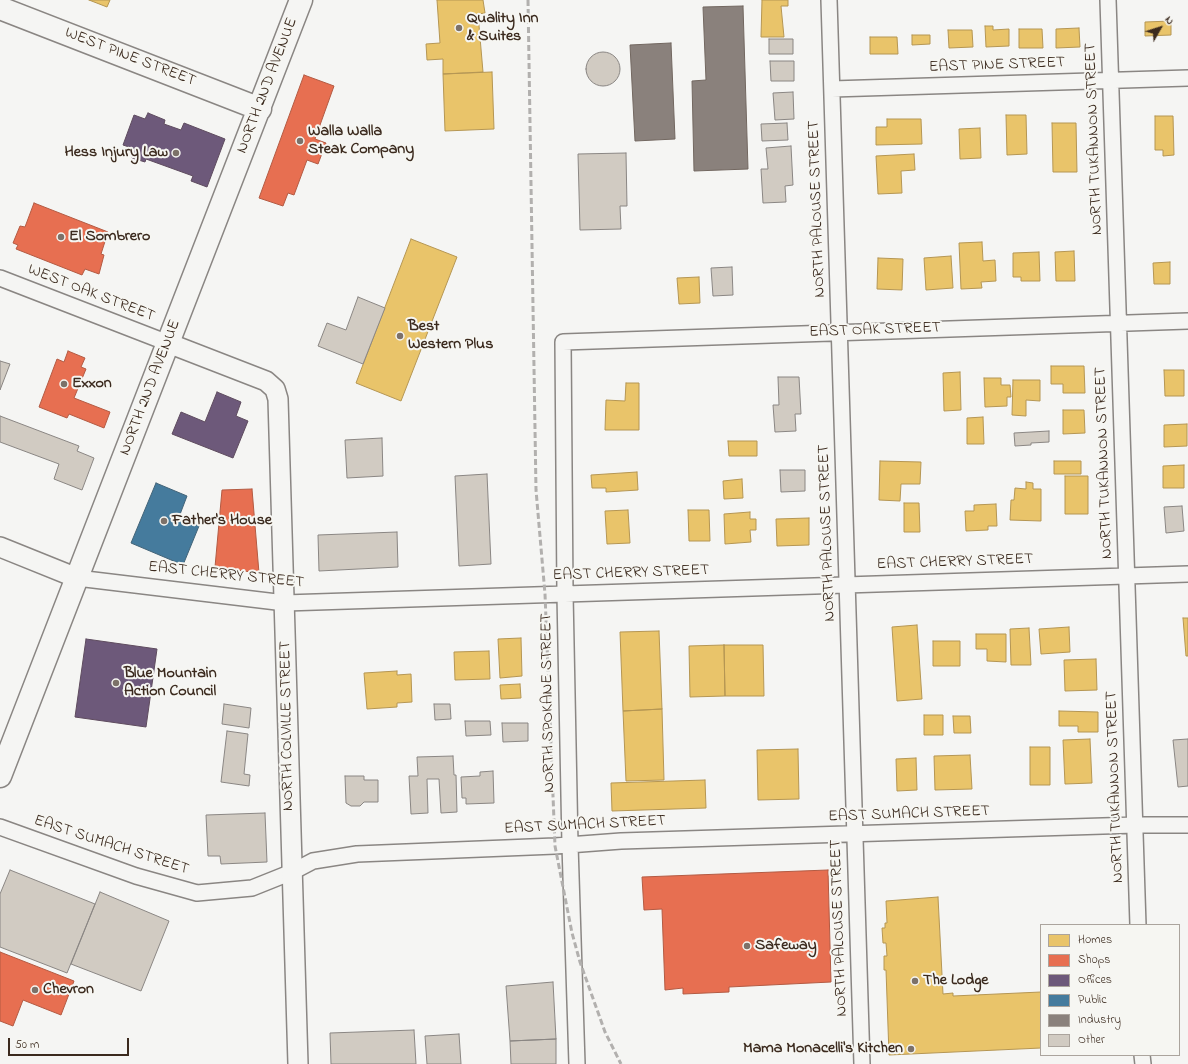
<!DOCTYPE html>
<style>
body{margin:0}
#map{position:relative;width:1188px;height:1064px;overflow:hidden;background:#f5f5f3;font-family:"Indie Flower",sans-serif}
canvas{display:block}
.legend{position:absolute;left:1040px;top:924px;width:140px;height:132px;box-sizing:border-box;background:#f6f6f2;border:1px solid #aba49d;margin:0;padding:5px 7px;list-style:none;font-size:12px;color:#3b2a1e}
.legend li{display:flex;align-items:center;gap:8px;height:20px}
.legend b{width:20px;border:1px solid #aba49d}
.north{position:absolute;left:1140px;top:8px;width:40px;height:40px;-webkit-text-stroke:3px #f6f6f2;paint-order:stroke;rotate:51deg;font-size:11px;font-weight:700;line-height:16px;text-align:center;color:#3b2a1e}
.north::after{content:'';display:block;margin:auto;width:14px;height:18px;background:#3b2a1e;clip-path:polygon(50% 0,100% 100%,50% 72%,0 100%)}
.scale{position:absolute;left:8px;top:1038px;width:121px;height:18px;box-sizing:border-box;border:2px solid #3b2a1e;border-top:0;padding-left:5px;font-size:12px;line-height:14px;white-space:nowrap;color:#3b2a1e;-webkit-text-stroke:3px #f6f6f2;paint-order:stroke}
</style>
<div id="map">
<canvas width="1188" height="1064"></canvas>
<ul class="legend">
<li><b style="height:11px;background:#e9c46a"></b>Homes</li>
<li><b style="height:11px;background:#e76f51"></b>Shops</li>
<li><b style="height:11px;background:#6d597a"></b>Offices</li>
<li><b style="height:11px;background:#457b9d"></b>Public</li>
<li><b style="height:11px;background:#8a817c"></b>Industry</li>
<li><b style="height:11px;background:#d1cbc2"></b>Other</li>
</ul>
<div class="north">N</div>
<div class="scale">50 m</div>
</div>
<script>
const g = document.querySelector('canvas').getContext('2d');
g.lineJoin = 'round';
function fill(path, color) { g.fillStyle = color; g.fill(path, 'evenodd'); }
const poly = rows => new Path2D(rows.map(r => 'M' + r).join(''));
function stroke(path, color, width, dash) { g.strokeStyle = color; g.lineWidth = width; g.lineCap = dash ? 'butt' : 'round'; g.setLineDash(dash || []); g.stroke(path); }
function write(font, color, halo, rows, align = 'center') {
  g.font = font + ' "Indie Flower",sans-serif'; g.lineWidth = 4; g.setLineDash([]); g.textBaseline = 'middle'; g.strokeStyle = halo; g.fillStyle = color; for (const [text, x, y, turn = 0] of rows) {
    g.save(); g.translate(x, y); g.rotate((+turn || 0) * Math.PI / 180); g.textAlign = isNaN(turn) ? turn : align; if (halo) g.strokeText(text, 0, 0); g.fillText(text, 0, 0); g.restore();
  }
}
const homes = poly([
 [89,0,110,0,107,7,89,0],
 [437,0,483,0,485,13,478,14,483,72,443,74,443,59,427,60,426,44,440,43,437,0],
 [762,0,788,0,788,6,781,6,784,37,761,37,762,0],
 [1171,21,1171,35,1145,36,1145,22,1171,21],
 [985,26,993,26,993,30,1009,29,1009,46,986,47,985,26],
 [1079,28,1080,47,1056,48,1056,29,1079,28],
 [1019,29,1042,29,1043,48,1019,48,1019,29],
 [948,30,972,30,973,47,949,48,948,30],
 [912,35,930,35,930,44,912,45,912,35],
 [870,37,897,37,898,54,870,54,870,37],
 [492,72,494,129,445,131,443,74,492,72],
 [1006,115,1026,115,1027,154,1007,155,1006,115],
 [1155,116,1173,116,1174,155,1163,156,1163,150,1155,150,1155,116],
 [887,119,921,119,922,144,876,145,876,127,887,127,887,119],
 [1052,123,1076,123,1077,172,1053,172,1052,123],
 [980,128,981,158,960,159,959,129,980,128],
 [914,154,915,170,901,171,902,193,878,194,876,156,914,154],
 [411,239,457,257,401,401,356,383,411,239],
 [982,242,983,261,995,260,996,281,981,282,982,288,961,289,959,243,982,242],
 [1074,251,1075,281,1056,281,1055,252,1074,251],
 [1039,252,1040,281,1021,281,1021,277,1013,277,1013,253,1039,252],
 [951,256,953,288,926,290,924,258,951,256],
 [878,258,903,259,902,290,877,289,878,258],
 [1170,262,1170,284,1154,284,1153,263,1170,262],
 [699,277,700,303,679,304,677,278,699,277],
 [1051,366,1084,366,1085,393,1063,393,1063,384,1051,384,1051,366],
 [1164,370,1184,370,1184,396,1165,396,1164,370],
 [960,372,961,410,944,411,943,373,960,372],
 [984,378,1001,378,1001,385,1010,385,1011,397,1007,397,1007,406,985,407,984,378],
 [1013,380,1040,380,1040,401,1026,400,1026,416,1012,415,1013,380],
 [626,383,639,383,639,430,605,430,606,400,625,401,626,383],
 [1063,410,1084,410,1085,433,1063,434,1063,410],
 [983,417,984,444,967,444,967,418,983,417],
 [1187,424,1187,446,1164,447,1164,425,1187,424],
 [728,441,757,441,757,456,729,456,728,441],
 [880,461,921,462,920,484,901,484,900,501,879,500,880,461],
 [1054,461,1081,461,1081,474,1054,474,1054,461],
 [1184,465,1184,488,1163,488,1163,466,1184,465],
 [637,472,638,490,606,492,606,488,592,488,591,475,637,472],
 [1065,476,1088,476,1088,514,1065,514,1065,476],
 [742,479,743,498,724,499,723,481,742,479],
 [1026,482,1033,483,1033,489,1041,489,1041,521,1010,520,1011,500,1014,500,1015,488,1026,489,1026,482],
 [904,503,919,503,920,532,904,532,904,503],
 [996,504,997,526,988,526,988,530,966,531,965,511,974,511,974,505,996,504],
 [628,510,630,543,607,544,605,511,628,510],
 [688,510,709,510,710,541,689,541,688,510],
 [750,512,750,519,756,519,756,530,750,530,751,542,725,544,724,514,750,512],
 [809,518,809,545,777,546,776,519,809,518],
 [1183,618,1188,618,1188,656,1186,656,1183,618],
 [917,625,922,699,897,701,892,627,917,625],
 [1069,627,1070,652,1041,654,1039,629,1069,627],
 [1029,628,1031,665,1011,665,1010,629,1029,628],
 [659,631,662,709,623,711,620,632,659,631],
 [976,634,1006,634,1006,662,987,661,987,649,976,649,976,634],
 [521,638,522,676,500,678,498,639,521,638],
 [933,641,960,641,960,666,933,666,933,641],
 [724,645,725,696,690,697,689,646,724,645],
 [724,645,763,645,764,696,725,696,724,645],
 [489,651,490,679,455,680,454,652,489,651],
 [1096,659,1097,690,1065,691,1064,660,1096,659],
 [397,671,397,675,411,674,412,702,397,703,397,707,367,709,364,673,397,671],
 [520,684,521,698,501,699,500,685,520,684],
 [662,709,664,780,626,781,623,711,662,709],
 [1059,711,1098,712,1098,732,1078,732,1078,726,1059,726,1059,711],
 [924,715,943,715,943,735,924,735,924,715],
 [953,716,970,716,971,733,954,733,953,716],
 [1090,739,1092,783,1065,784,1063,740,1090,739],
 [1030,747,1050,747,1050,785,1030,785,1030,747],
 [798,749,799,799,758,800,757,750,798,749],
 [970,755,972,789,935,790,934,756,970,755],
 [916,758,917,790,897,791,896,759,916,758],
 [705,780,706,808,612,811,611,783,705,780],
 [938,897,943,994,953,993,953,996,1041,992,1041,1048,889,1055,886,970,884,970,884,956,887,956,886,943,883,943,882,928,885,928,885,923,887,923,886,901,938,897]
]);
fill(homes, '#e9c46a');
stroke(homes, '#b59653', 1);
const shops = poly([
 [304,75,334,86,315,139,326,143,318,164,307,160,294,195,288,193,283,206,259,198,304,75],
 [34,203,108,232,101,254,104,255,99,274,85,269,82,275,16,249,18,245,13,243,20,226,25,227,34,203],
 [68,351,85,358,81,367,86,369,74,398,110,412,104,428,69,414,67,418,39,407,57,359,64,362,68,351],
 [252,489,259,573,215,567,222,490,252,489],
 [828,870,831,982,729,987,729,992,683,994,683,988,665,990,662,909,644,910,642,877,828,870],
 [0,952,74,981,61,1015,23,1000,13,1026,0,1021,0,952]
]);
fill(shops, '#e76f51');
stroke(shops, '#b35a42', 1);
const offices = poly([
 [148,113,165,120,164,124,181,130,184,123,225,139,207,187,191,181,193,176,146,159,145,162,132,158,135,149,123,145,134,115,145,119,148,113],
 [217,392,241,402,236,416,248,421,233,458,172,434,181,412,205,422,217,392],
 [86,639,157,649,146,727,75,717,86,639]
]);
fill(offices, '#6d597a');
stroke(offices, '#5e4b5e', 1);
const public = poly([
 [156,483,187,496,179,517,199,526,183,565,131,543,156,483]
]);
fill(public, '#457b9d');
stroke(public, '#426377', 1);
const industry = poly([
 [743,6,748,169,694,171,692,81,706,80,703,7,743,6],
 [671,43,675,139,635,141,630,45,671,43]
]);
fill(industry, '#8a817c');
stroke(industry, '#726760', 1);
const building = poly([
 [769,39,793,39,793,54,769,54,769,39],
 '586 69a17 17 0 1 1 34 0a17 17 0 1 1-34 0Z',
 [770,61,794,61,794,81,771,81,770,61],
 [793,92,794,119,775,120,773,93,793,92],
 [787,123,788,140,762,141,761,124,787,123],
 [791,146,793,185,785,186,786,202,763,203,761,169,768,169,766,148,791,146],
 [626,153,627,206,620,206,621,229,580,230,578,154,626,153],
 [732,267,733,295,713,296,711,268,732,267],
 [358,297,385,308,363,364,318,346,327,323,346,330,358,297],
 [0,361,10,364,0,390,0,361],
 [778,377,799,377,801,414,795,414,796,431,775,432,773,405,779,405,778,377],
 [0,416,79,446,77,451,94,458,82,490,54,479,59,464,0,442,0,416],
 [1049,431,1049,442,1031,443,1031,445,1015,446,1014,433,1049,431],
 [382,438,383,476,347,478,345,440,382,438],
 [780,470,805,470,805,491,781,492,780,470],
 [487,474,491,564,459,566,455,476,487,474],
 [1182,506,1184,531,1166,533,1164,507,1182,506],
 [397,532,398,567,319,571,318,535,397,532],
 [224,704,251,708,249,728,222,724,224,704],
 [434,704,450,704,451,719,435,720,434,704],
 [465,721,490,721,491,735,466,736,465,721],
 [502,723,528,723,528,741,503,742,502,723],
 [227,731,248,734,244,774,250,775,249,786,221,782,227,731],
 [1188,739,1188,786,1178,787,1173,740,1188,739],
 [453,756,454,775,456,775,457,812,441,813,439,779,427,779,428,813,411,814,409,776,418,776,417,757,453,756],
 [493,771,494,803,466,804,466,798,462,798,461,777,480,776,480,772,493,771],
 [345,776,364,776,364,780,378,780,378,802,364,802,360,806,351,806,346,803,345,776],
 [265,813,267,862,221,864,220,856,208,856,206,815,265,813],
 [10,870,95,904,67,973,0,947,0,894,10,870],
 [100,892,169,921,141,991,71,964,100,892],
 [553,982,556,1039,510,1041,506,986,553,982],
 [414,1030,416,1064,331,1064,330,1033,414,1030],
 [459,1034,461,1064,427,1064,425,1036,459,1034],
 [556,1039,556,1064,511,1064,510,1041,556,1039]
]);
fill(building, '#d1cbc2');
stroke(building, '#8a8683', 1);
const minor = poly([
 [829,0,862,1064],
 [1108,0,1138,925],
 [832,89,1188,78],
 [0,278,168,343],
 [77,578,285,603,1188,574],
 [0,827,136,876,197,893,252,888,292,872,313,861,357,854,555,846,621,841,1135,825,1188,825],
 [1142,1055,1143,1064],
 [577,1064,570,845,565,594,563,342,1188,321]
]);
const tertiary = poly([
 [168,343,266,381,275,389,278,399,298,1064],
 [0,547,77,578]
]);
const secondary = poly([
 [0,8,260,109],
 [0,776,301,0]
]);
stroke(minor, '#8a8683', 18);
stroke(tertiary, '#8a8683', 22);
stroke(secondary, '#8a8683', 25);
stroke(minor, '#f5f5f3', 15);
stroke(tertiary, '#f5f5f3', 19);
stroke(secondary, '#f5f5f3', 22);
stroke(poly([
 [528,0,536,490,545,594,555,846,572,933,580,962,605,1032,621,1064]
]), '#b2b0ae', 3, [6, 3]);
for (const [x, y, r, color] of [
 [459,28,4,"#7c7169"],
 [300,141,4,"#7c7169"],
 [176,153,4,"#7c7169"],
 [61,237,4,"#7c7169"],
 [400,336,4,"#7c7169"],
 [64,384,4,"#7c7169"],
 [164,521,4,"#7c7169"],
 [116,683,4,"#7c7169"],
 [747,946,4,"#7c7169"],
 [915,981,4,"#7c7169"],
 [35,990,4,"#7c7169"],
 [911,1049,4,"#7c7169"]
]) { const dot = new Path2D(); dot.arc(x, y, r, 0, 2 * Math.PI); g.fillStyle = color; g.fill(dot); stroke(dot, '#f6f6f2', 1.5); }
write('bold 16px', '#3b2a1e', '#f6f6f2', [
 ["Quality Inn",467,19],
 ["& Suites",467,37],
 ["Walla Walla",308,132],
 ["Steak Company",308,150],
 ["Hess Injury Law",168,153,"right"],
 ["El Sombrero",69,237],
 ["Best",408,327],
 ["Western Plus",408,345],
 ["Exxon",72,384],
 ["Father's House",172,521],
 ["Blue Mountain",124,674],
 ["Action Council",124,692],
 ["Safeway",755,946],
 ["The Lodge",923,981],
 ["Chevron",43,990],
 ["Mama Monacelli's Kitchen",903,1049,"right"]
], 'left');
write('16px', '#3b2a1e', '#f6f6f2', [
 ["WEST PINE STREET",130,58,21],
 ["EAST PINE STREET",997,66,-2],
 ["NORTH 2ND AVENUE",268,86,-69],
 ["NORTH TUKANNON STREET",1095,139,-92],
 ["NORTH PALOUSE STREET",818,209,-92],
 ["WEST OAK STREET",91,294,21],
 ["EAST OAK STREET",875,331,-2],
 ["NORTH 2ND AVENUE",151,388,-69],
 ["NORTH TUKANNON STREET",1105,463,-92],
 ["NORTH PALOUSE STREET",828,533,-92],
 ["EAST CHERRY STREET",955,563,-2],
 ["EAST CHERRY STREET",631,574,-2],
 ["EAST CHERRY STREET",226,576,6],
 ["NORTH SPOKANE STREET",549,703,-91],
 ["NORTH COLVILLE STREET",288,726,-91],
 ["NORTH TUKANNON STREET",1116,787,-92],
 ["EAST SUMACH STREET",909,815,-2],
 ["EAST SUMACH STREET",585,826,-3],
 ["EAST SUMACH STREET",111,846,18],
 ["NORTH PALOUSE STREET",840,928,-92]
]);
</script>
